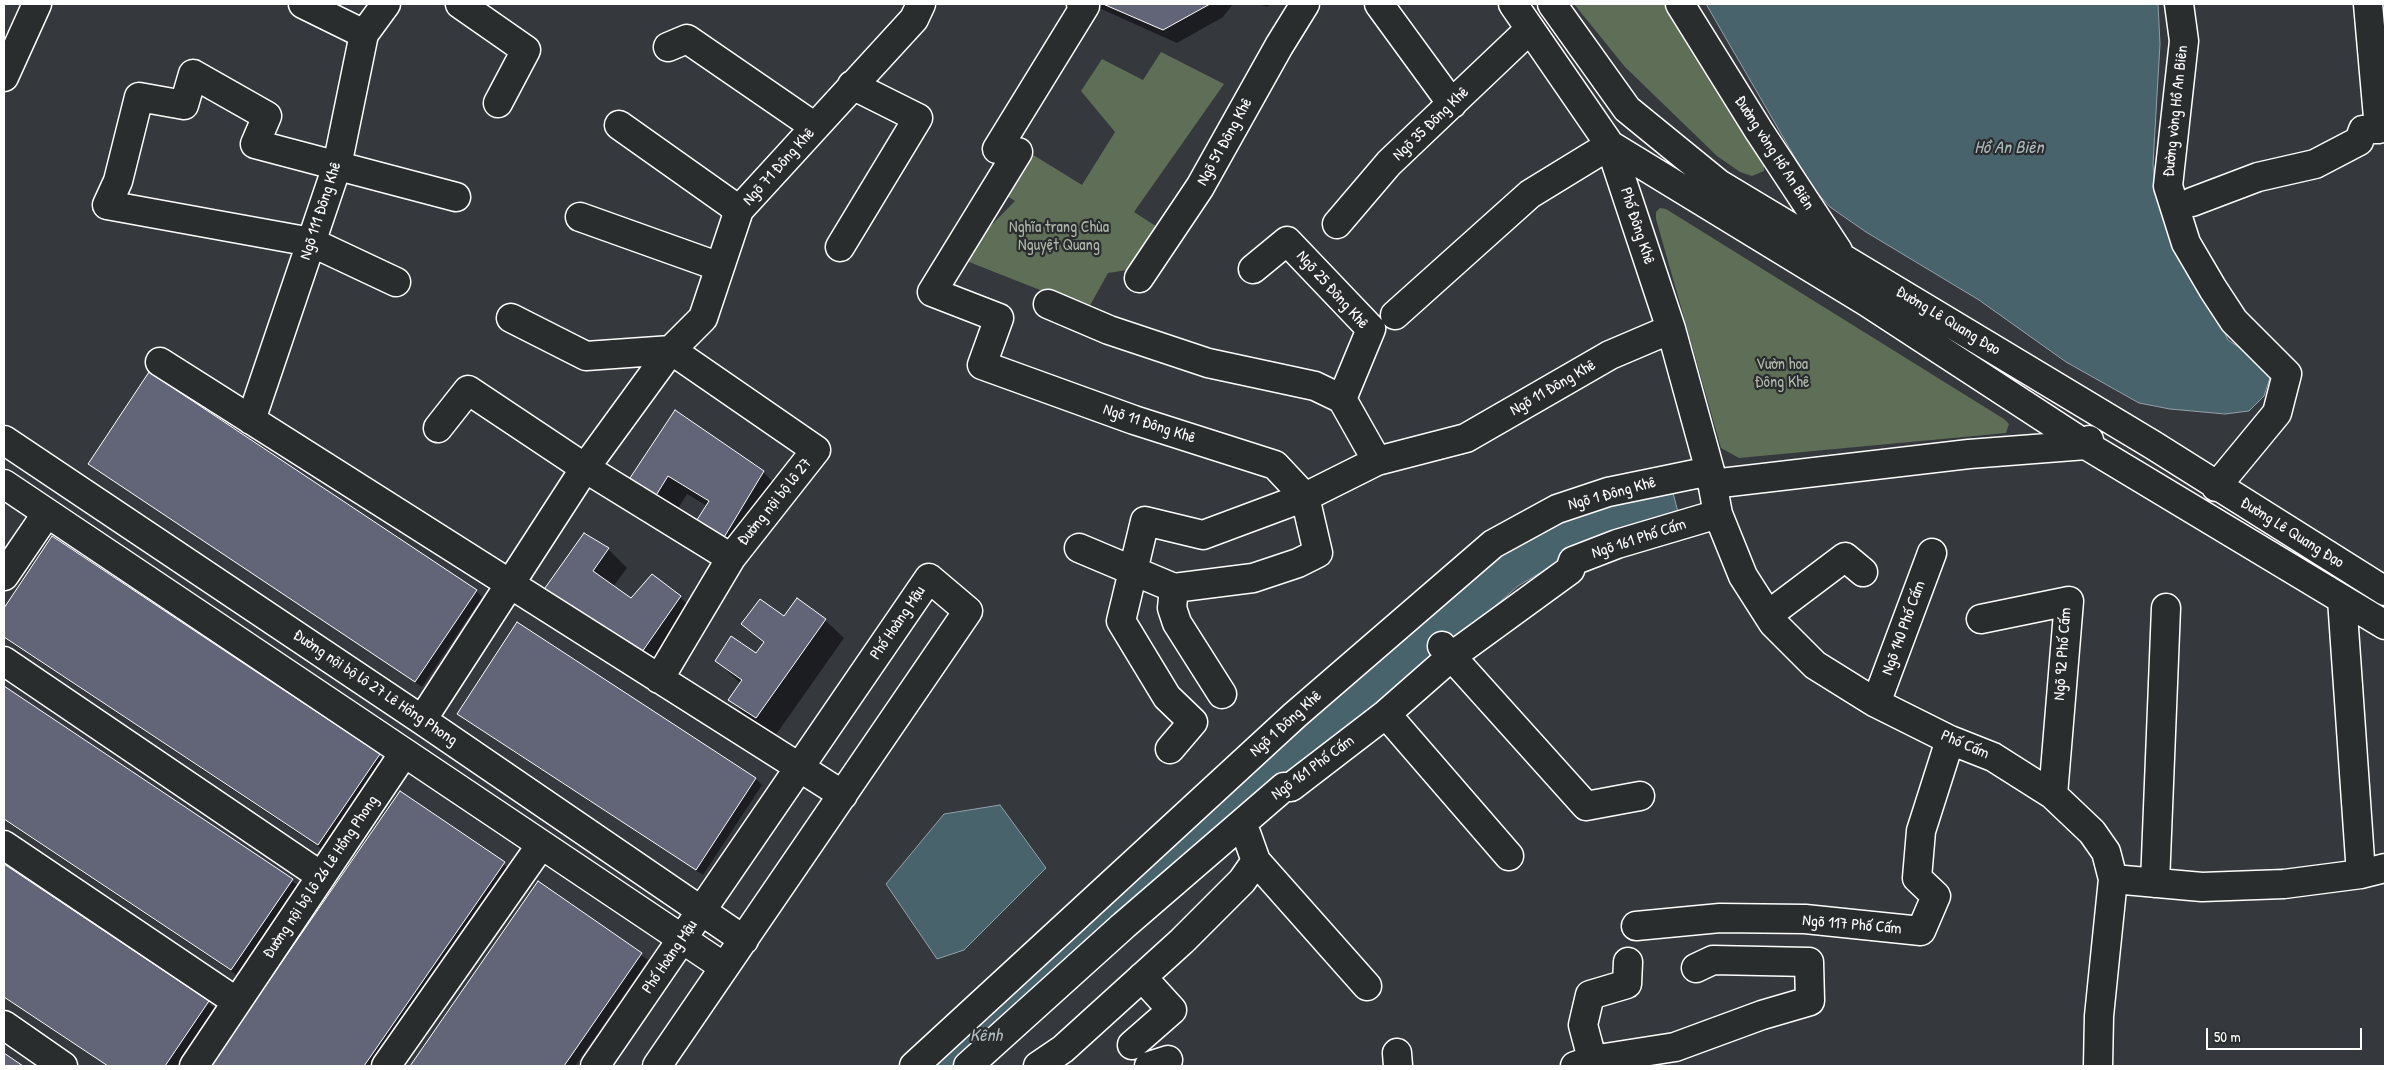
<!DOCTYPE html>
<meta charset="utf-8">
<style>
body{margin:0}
#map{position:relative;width:2389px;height:1070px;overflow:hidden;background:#35383d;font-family:"Patrick Hand",sans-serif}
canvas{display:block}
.frame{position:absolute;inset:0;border:5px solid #fff;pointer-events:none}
.scale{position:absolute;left:2206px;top:1028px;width:156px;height:22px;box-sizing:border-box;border:2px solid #fff;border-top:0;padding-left:6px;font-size:15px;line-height:18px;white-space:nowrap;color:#fff;-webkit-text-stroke:4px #2a2d2e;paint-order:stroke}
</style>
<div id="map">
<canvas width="2389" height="1070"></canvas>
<div class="frame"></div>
<div class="scale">50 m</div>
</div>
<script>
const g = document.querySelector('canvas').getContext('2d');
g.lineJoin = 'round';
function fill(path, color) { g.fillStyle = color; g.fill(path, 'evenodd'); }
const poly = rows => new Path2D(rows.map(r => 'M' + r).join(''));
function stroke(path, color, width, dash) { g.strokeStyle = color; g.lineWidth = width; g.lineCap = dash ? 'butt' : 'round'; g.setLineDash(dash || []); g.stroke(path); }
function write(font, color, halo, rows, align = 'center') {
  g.font = font + ' "Patrick Hand",sans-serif'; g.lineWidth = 4.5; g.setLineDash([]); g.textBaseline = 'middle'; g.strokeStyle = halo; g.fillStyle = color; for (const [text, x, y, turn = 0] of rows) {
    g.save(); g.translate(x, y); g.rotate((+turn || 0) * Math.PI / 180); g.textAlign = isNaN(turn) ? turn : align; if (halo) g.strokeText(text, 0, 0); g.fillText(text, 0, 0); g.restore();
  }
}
fill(poly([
 [1574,4,1665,4,1764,155,1764,171,1752,176,1740,172,1717,156,1625,67],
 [1161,52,1224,84,1134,212,1162,230,1135,269,1108,273,1088,309,959,258,1015,201,991,186,1030,153,1082,185,1115,132,1081,91,1102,59,1143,80],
 [1660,208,1666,209,2004,419,2009,424,2006,433,1739,458,1721,448,1656,219,1656,212]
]), '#5f6e56');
const water = poly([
 [1706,4,2158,4,2160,44,2153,164,2155,184,2228,340,2252,356,2271,374,2264,396,2249,411,2225,414,2170,409,2139,403,2066,362,1979,300,1866,232,1830,207,1812,187,1706,4],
 [1672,489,1679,516,1560,561,1518,586,1223,844,982,1066,922,1066,1512,543,1579,516,1639,496,1672,489],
 [1000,805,1046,868,964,950,937,959,886,884,944,814,1000,805]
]);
fill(water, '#49636d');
stroke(water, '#92a1a7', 1);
fill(poly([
 [1090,4,1233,4,1223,17,1177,43],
 [1257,4,1270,4,1268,7],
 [675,411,763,472,782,491,742,557,715,542,707,506,687,494,674,515,649,500],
 [89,464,476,591,482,597,422,687],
 [585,534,608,549,627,568,613,587,632,600,652,576,680,597,699,616,654,680,560,614],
 [53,538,385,761,325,851,4,638,4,611],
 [785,617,825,620,844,638,775,736,749,719,730,700,741,684,717,661,757,654,764,644,743,623],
 [518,624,756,779,762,785,703,875,465,720,459,714],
 [4,688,299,886,238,976,4,820],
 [400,793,510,869,375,1066,211,1066],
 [4,866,215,1008,176,1066,110,1066,4,995],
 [538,883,648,960,575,1066,412,1066]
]), '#0007');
const building = poly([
 [1103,4,1210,4,1163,30,1103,4],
 [149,372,477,590,415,682,88,464,149,372],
 [675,410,764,471,723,539,695,523,709,501,668,476,655,497,628,481,675,410],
 [584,533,609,548,593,571,631,598,652,574,681,596,635,662,540,595,584,533],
 [52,536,380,754,318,845,4,637,4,608,52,536],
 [797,598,826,619,756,718,728,700,742,680,715,661,731,636,756,653,764,642,741,624,760,599,784,616,797,598],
 [517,622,756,778,696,870,457,714,517,622],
 [4,686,293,879,231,970,4,819,4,686],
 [400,791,505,862,364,1066,210,1066,400,791],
 [4,864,209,1001,165,1066,108,1066,4,997,4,864],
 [538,881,642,953,564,1066,410,1066,538,881],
 [4,1053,23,1066,4,1066,4,1053]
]);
fill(building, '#626577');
stroke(building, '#fff', 1);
const minor = poly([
 [303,4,364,34],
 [460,4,526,50,498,103],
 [1379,4,1452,104],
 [1513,4,1610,145,1671,329,1710,471,1718,514,1743,576,1773,623,1815,665,1876,703,1950,740,1993,757,2053,795,2092,832,2106,852,2113,879,2099,1016,2098,1066],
 [1552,4,1627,109,1719,184,2153,445,2385,591],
 [1680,4,1759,131,1838,251],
 [2179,4,2184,41,2168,186,2186,243,2213,289,2234,321,2287,374,2277,413,2216,487],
 [2368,4,2379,129],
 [668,47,687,39,815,127],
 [4,77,37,4],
 [619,125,739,210],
 [1610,145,1867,302,2086,445,2385,625],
 [2192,202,2258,177,2315,164,2359,141,2363,130,2385,128],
 [580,217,720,267],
 [1337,224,1389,163,1530,29],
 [840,247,918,118,852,85],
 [1253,269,1287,241,1371,329,1342,399],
 [1139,278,1200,187,1279,46,1305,4],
 [396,282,311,242,107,205,118,181,139,97,184,105,193,74,267,116,255,144,456,197],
 [1048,304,1109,330,1208,363,1315,386,1342,399],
 [1395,315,1530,194,1610,145],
 [511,318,586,356,671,350],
 [160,362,843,795],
 [1342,399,1377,461],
 [251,420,337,166,364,34,386,4],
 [438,428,468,390,585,468,731,558],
 [4,440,422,720,744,940],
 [4,484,724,967],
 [1712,484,1969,454,2086,445,2089,440],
 [1079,548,1174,588,1253,578,1298,563,1318,553,1305,497,1275,465,1134,420,982,365,999,318,932,292,1018,152,997,149,1085,6,1081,4],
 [4,576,47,513],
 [1174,588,1172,608,1177,623,1222,694],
 [2342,599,2361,874],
 [1768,615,1845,557,1863,572],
 [1981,619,2069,601,2053,795],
 [1442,646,1586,806,1640,796],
 [4,661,321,876],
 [659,679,731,558,816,450,671,350],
 [1876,703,1932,553],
 [1386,714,1509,856],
 [422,720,585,468,671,350,703,318,739,210,914,19,921,4],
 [1170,749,1193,722,1167,697,1121,621,1145,521,1203,535,1305,497,1377,461,1466,438,1610,355,1671,329],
 [4,845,237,1002],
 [1256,861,1367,986],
 [2113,879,2202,887,2284,884,2361,874,2385,868],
 [2155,883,2166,608],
 [1636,926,1720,918,1805,919,1921,931,1936,896,1917,878,1921,831,1950,740],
 [4,1025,63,1066],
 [1132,1045,1172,1010,1142,977],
 [1397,1053,1398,1066],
 [194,1066,404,753],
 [386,1066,541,845],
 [595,1066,929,578,968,611,657,1066],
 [914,1066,1295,715,1493,544,1557,509,1608,492,1710,471],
 [968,1066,1123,926,1284,787,1291,787,1386,714,1452,656,1570,570,1573,561,1617,544,1718,514],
 [1038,1066,1063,1049,1182,941,1242,881,1256,861,1246,833,1234,832],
 [1149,1066,1168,1060],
 [1575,1066,1592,1060,1675,1047,1762,1015,1810,1001,1809,962,1713,960,1696,968],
 [1594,1066,1583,1025,1590,995,1627,984,1628,962]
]);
stroke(minor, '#fff', 31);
stroke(minor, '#2a2d2e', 28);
write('16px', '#fff', '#2a2d2e', [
 ["Đường vòng Hồ An Biên",2176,111,-84],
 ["Ngõ 35 Đông Khê",1431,124,-44],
 ["Ngõ 51 Đông Khê",1225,142,-61],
 ["Đường vòng Hồ An Biên",1774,153,57],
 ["Ngõ 71 Đông Khê",779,167,-48],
 ["Ngõ 111 Đông Khê",321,211,-72],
 ["Phố Đông Khê",1637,226,72],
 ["Ngõ 25 Đông Khê",1332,290,48],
 ["Đường Lê Quang Đạo",1948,321,31],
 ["Ngõ 11 Đông Khê",1553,388,-30],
 ["Ngõ 11 Đông Khê",1149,424,18],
 ["Ngõ 1 Đông Khê",1612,494,-15],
 ["Đường nội bộ lô 27",775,502,-51],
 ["Đường Lê Quang Đạo",2292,533,32],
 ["Ngõ 161 Phố Cấm",1639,539,-18],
 ["Phố Hoàng Mậu",898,623,-56],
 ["Ngõ 140 Phố Cấm",1904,628,-70],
 ["Ngõ 92 Phố Cấm",2063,654,-86],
 ["Đường nội bộ lô 27 Lê Hồng Phong",375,688,34],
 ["Ngõ 1 Đông Khê",1286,724,-42],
 ["Phố Cấm",1965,745,23],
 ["Ngõ 161 Phố Cấm",1313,768,-36],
 ["Đường nội bộ lô 26 Lê Hồng Phong",321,877,-56],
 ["Ngõ 117 Phố Cấm",1852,925,5],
 ["Phố Hoàng Mậu",670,957,-56]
]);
write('16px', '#afb6aa', '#2a2d2e', [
 ["Nghĩa trang Chùa",1059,228],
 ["Nguyệt Quang",1059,246],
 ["Vườn hoa",1782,365],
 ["Đông Khê",1782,383]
]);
write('italic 18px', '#adb9bd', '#2a2d2e', [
 ["Hồ An Biên",2009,148],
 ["Kênh",986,1036]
]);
</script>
